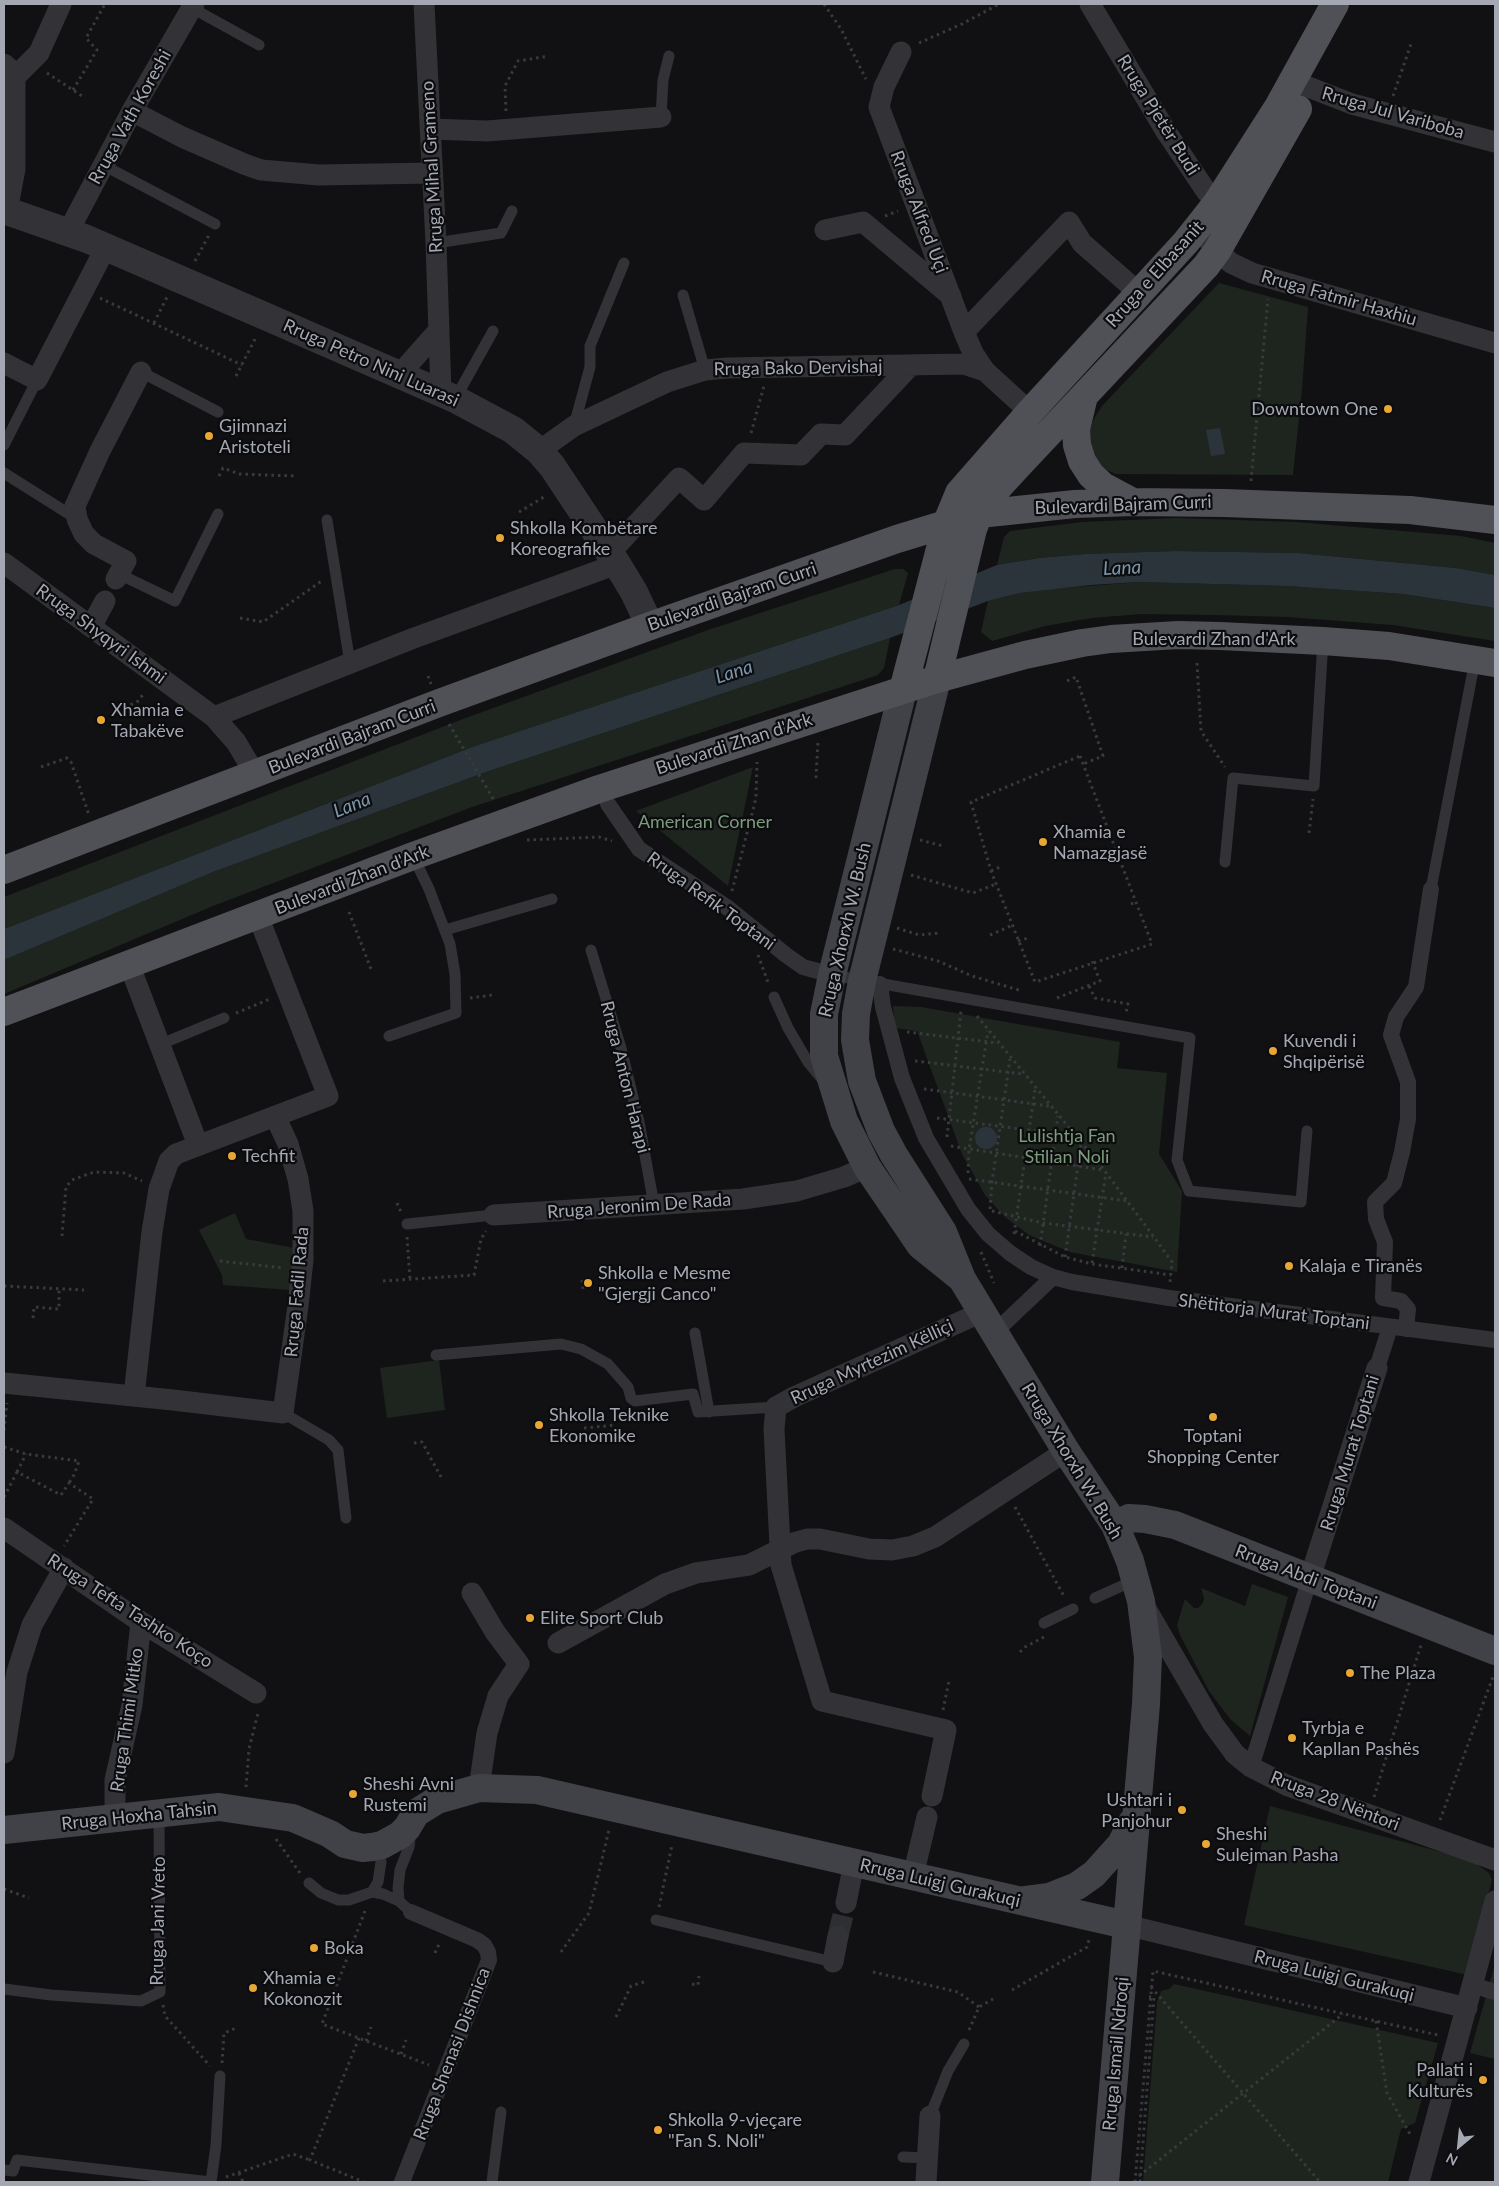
<!DOCTYPE html>
<meta charset="utf-8">
<style>
body{margin:0}
#map{position:relative;width:1499px;height:2186px;overflow:hidden;background:#111113;font-family:Lato,sans-serif}
canvas{display:block}
.frame{position:absolute;inset:0;border:5px solid #a3a8b3;pointer-events:none}
.north{position:absolute;left:1434px;top:2121px;width:50px;height:50px;-webkit-text-stroke:4px #0c0c0e;paint-order:stroke;rotate:208deg;font-size:14px;font-weight:700;line-height:20px;text-align:center;color:#a3a8b3}
.north::after{content:'';display:block;margin:auto;width:18px;height:22px;background:#a3a8b3;clip-path:polygon(50% 0,100% 100%,50% 72%,0 100%)}
</style>
<div id="map">
<canvas width="1499" height="2186"></canvas>
<div class="frame"></div>
<div class="north">N</div>
</div>
<script>
const g = document.querySelector('canvas').getContext('2d');
g.lineJoin = 'round';
function fill(path, color) { g.fillStyle = color; g.fill(path, 'evenodd'); }
const poly = rows => new Path2D(rows.map(r => 'M' + r).join(''));
function stroke(path, color, width, dash) { g.strokeStyle = color; g.lineWidth = width; g.lineCap = dash ? 'butt' : 'round'; g.setLineDash(dash || []); g.stroke(path); }
function write(font, color, halo, rows, align = 'center') {
  g.font = font + ' Lato,sans-serif'; g.lineWidth = 4.5; g.setLineDash([]); g.textBaseline = 'middle'; g.strokeStyle = halo; g.fillStyle = color; for (const [text, x, y, turn = 0] of rows) {
    g.save(); g.translate(x, y); g.rotate((+turn || 0) * Math.PI / 180); g.textAlign = isNaN(turn) ? turn : align; if (halo) g.strokeText(text, 0, 0); g.fillText(text, 0, 0); g.restore();
  }
}
fill(poly([
 [1219,283,1308,307,1302,389,1293,475,1116,474,1104,469,1094,460,1087,434,1094,419,1102,406],
 [1177,518,1297,522,1461,536,1495,543,1495,575,1456,568,1298,553,1175,551,1085,554,1039,558,997,565,1004,537,1010,531,1082,522],
 [895,569,903,569,908,573,899,605,475,746,4,929,4,897,463,719,708,630],
 [1139,582,1286,586,1403,594,1495,608,1495,641,1393,625,1287,617,1216,615,1141,614,1092,618,1045,626,992,641,981,632,988,601,1020,593,1051,589],
 [890,638,884,668,878,675,472,807,213,906,4,994,4,960,213,872,489,771],
 [753,767,728,886,636,811],
 [893,1006,921,1007,1120,1042,1117,1068,1167,1073,1159,1154,1182,1191,1177,1272,1070,1252,1029,1235,1005,1217,985,1195,962,1154,917,1031,895,1028],
 [235,1213,246,1239,294,1248,290,1290,223,1285,222,1275,199,1230],
 [439,1360,445,1410,387,1418,380,1368],
 [1252,1584,1288,1597,1250,1736,1230,1719,1209,1691,1180,1635,1177,1625,1185,1599,1194,1608,1198,1608,1203,1603,1204,1598,1201,1588,1245,1606],
 [1270,1806,1456,1856,1475,1863,1489,1873,1492,1880,1468,1975,1244,1925],
 [1495,1964,1495,2059,1470,2053],
 [1174,1984,1438,2043,1415,2123,1401,2129,1388,2182,1143,2182,1157,2002,1161,1991,1169,1989]
]), '#1e251f');
fill(poly([
 [1220,428,1225,454,1211,456,1206,430],
 [1175,551,1298,553,1456,568,1495,575,1495,608,1403,594,1286,586,1139,582,1091,585,1020,593,988,601,890,638,489,771,213,872,4,960,4,929,475,746,899,605,997,565,1039,558,1085,554],
 '975 1138a11 11 0 1 1 22 0a11 11 0 1 1-22 0Z'
]), '#2b343b');
stroke(poly([
 [838,1936,846,1903]
]), '#2e2f33', 21, [21, 11]);
stroke(poly([
 [824,4,841,29,866,79],
 [919,43,962,24,999,4],
 [47,73,82,96],
 [73,90,97,50,86,38,105,4],
 [1393,96,1412,41],
 [506,111,505,86,518,61,549,56],
 [885,216,898,211],
 [195,261,209,235],
 [100,298,242,365],
 [154,323,167,297],
 [236,376,256,337],
 [751,433,764,386],
 [219,476,223,468,239,474,295,476],
 [1251,481,1268,299],
 [519,512,544,497],
 [240,618,263,622,323,580],
 [1197,663,1201,731,1225,767],
 [428,676,431,684],
 [1067,681,1076,677,1103,756,1083,764],
 [125,708,138,701,145,692],
 [449,724,495,802],
 [1080,756,1152,944,1035,982,991,871,971,802,1080,756],
 [41,767,67,758,71,762,89,815],
 [816,778,818,741],
 [1309,833,1313,799],
 [527,840,599,837,612,841],
 [920,840,943,846],
 [991,871,1000,867],
 [911,875,973,893,996,884],
 [732,891,756,798,757,762],
 [1131,904,1136,902],
 [349,912,371,969],
 [897,928,919,935,940,933],
 [990,935,1013,925],
 [1018,941,1028,938],
 [893,949,938,961,972,976,1022,991],
 [758,955,769,985],
 [1089,986,1095,998,1128,1004,1126,1013],
 [470,998,492,995],
 [1057,998,1100,981,1091,958],
 [236,1013,270,999],
 [977,1016,1104,1170,1154,1237,1172,1262,1170,1282],
 [907,1032,998,1043],
 [915,1061,1023,1074],
 [924,1089,1049,1106],
 [937,1118,1074,1136],
 [947,1137,961,1011],
 [951,1146,1103,1170],
 [968,1173,969,1150,988,1031],
 [969,1179,1127,1201],
 [397,1203,401,1212],
 [990,1209,992,1182,1010,1059],
 [992,1211,1043,1223,1153,1237],
 [1015,1231,1065,1257,1092,1264,1171,1275],
 [1014,1234,1035,1089],
 [62,1236,66,1187,72,1180,94,1172,124,1173,142,1181],
 [407,1237,410,1279],
 [1040,1246,1058,1116],
 [981,1252,994,1283],
 [1065,1257,1081,1144],
 [220,1261,284,1268],
 [1092,1263,1106,1173],
 [1122,1268,1126,1234],
 [582,1280,583,1289],
 [383,1281,474,1275,481,1239,486,1231],
 [4,1286,84,1290],
 [33,1318,34,1307,59,1309,59,1287],
 [584,1428,616,1425],
 [4,1430,7,1403],
 [414,1443,422,1442,441,1477],
 [4,1447,26,1454,79,1461,74,1475,69,1483],
 [17,1472,26,1454],
 [4,1497,17,1472,61,1495,69,1483,93,1499,64,1546],
 [1015,1507,1065,1598],
 [1020,1652,1025,1647,1044,1637],
 [943,1710,949,1681],
 [246,1787,249,1749,258,1713],
 [1374,1797,1421,1645],
 [1440,1820,1494,1674],
 [276,1839,300,1873],
 [4,1889,29,1898],
 [659,1907,672,1845],
 [365,1911,322,2024,429,2065],
 [561,1952,589,1913,609,1830],
 [435,1953,440,1942],
 [873,1972,958,1992,979,2007],
 [692,1984,698,1985,699,1976],
 [1151,1987,1320,2182],
 [1012,1990,1087,1947,1089,1940],
 [163,2005,165,2016,210,2066],
 [616,2017,631,1986,644,1982],
 [1376,2021,1387,2093,1411,2136],
 [969,2030,979,2007,993,1999],
 [359,2038,310,2160,364,2182],
 [366,2041,371,2027],
 [401,2054,406,2040],
 [222,2063,224,2033,236,2028],
 [239,2173,243,2182],
 [1139,2176,1343,2014],
 [226,2177,293,2154,310,2160],
 [1135,2182,1153,1971,1438,2035],
 [1140,2182,1154,1997,1149,1997]
]), '#393a3e', 3, [2.5, 4]);
stroke(poly([
 [192,8,259,45],
 [661,117,663,80,669,56],
 [103,165,215,224],
 [436,243,501,233,512,211],
 [683,295,705,370],
 [141,372,218,412],
 [455,399,493,331],
 [574,426,590,367,590,346,624,263],
 [4,445,37,380],
 [4,473,77,519],
 [327,520,350,663],
 [119,574,175,601,218,514],
 [1225,862,1233,778,1314,786,1323,641],
 [1431,889,1475,660],
 [445,930,552,899],
 [591,950,621,1048,639,1122,654,1205],
 [832,975,1190,1038,1177,1160,1189,1191,1301,1202,1307,1131],
 [774,997,788,1028,808,1062,822,1079],
 [389,1036,456,1013,455,974,450,944,429,889,413,856],
 [161,1044,224,1018],
 [407,1224,494,1215],
 [695,1333,709,1412],
 [436,1355,561,1344,581,1349,608,1364,628,1387,631,1398,635,1401,693,1394,698,1412,776,1407],
 [283,1413,329,1440,338,1450,346,1518],
 [1095,1598,1135,1580],
 [1044,1623,1073,1609],
 [309,1883,321,1893,338,1900,349,1900,372,1892,383,1894,399,1901,411,1912],
 [372,1892,378,1882,381,1862,379,1854,373,1848],
 [399,1901,398,1888,400,1870,409,1847,411,1830],
 [656,1920,833,1962],
 [4,1989,51,1995,141,2001,160,1992,159,1813],
 [930,2116,948,2071,964,2044],
 [903,2157,928,2158],
 [4,2170,13,2171,17,2160,211,2182,216,2145,220,2076],
 [492,2182,501,2112]
]), '#333337', 11);
stroke(poly([
 [608,804,639,849,728,908,786,955,803,967,832,975],
 [880,984,883,1007,902,1078,926,1138,968,1209,988,1234,1010,1253,1031,1267,1053,1277,1072,1282,1169,1298,1495,1340],
 [1406,1329,1408,1309,1401,1301,1383,1298,1385,1242,1376,1219,1375,1202,1394,1183,1402,1152,1408,1119,1408,1082,1391,1035,1396,1017,1416,987,1431,889],
 [994,1333,1053,1277],
 [1377,1368,1390,1327],
 [1251,1767,1310,1578],
 [1472,1985,1495,1992],
 [402,2182,489,1960,488,1952,484,1945,477,1940,411,1912]
]), '#333337', 16);
stroke(poly([
 [424,4,436,243,441,393],
 [1090,4,1167,133,1206,191,1227,213],
 [901,52,884,87,879,107,964,332,973,353,985,371],
 [4,64,12,71,15,77,15,169,7,211],
 [15,77,39,53,61,4],
 [1293,81,1352,104,1495,142],
 [132,111,182,137,244,164,261,170,319,175,431,173],
 [430,129,487,131,661,117],
 [1198,227,1217,251,1231,263,1252,273,1495,343],
 [825,230,863,222,951,296],
 [68,232,132,111,194,4],
 [964,332,1069,222,1082,243,1139,293],
 [4,363,37,380,106,247],
 [399,375,439,330],
 [539,451,574,426,667,382,705,370,727,368,964,364,985,371,1030,412],
 [610,553,679,478,704,500,744,453,801,455,821,434,845,435,911,365],
 [4,563,214,717,236,742,255,774],
 [116,579,126,561,94,544,84,534,77,519,75,506,100,451,141,372],
 [91,627,105,601],
 [214,717,414,638,617,564],
 [129,964,198,1145],
 [494,1215,743,1199,797,1191,844,1177,867,1167],
 [4,1383,173,1400,283,1413,298,1306,303,1260,303,1211,298,1179,288,1144,275,1116],
 [134,1396,152,1232,159,1189,169,1161,176,1154,328,1096,258,916],
 [4,1528,141,1622,256,1693],
 [1310,1578,1377,1368],
 [472,1593,495,1632,519,1664,498,1696,487,1733,479,1788],
 [1145,1607,1213,1724,1235,1754,1251,1767,1286,1785,1495,1860],
 [558,1643,665,1584,696,1573,749,1565,793,1543,807,1539,820,1539,869,1549,892,1550,913,1546,935,1537,1066,1451],
 [4,1753,17,1672,32,1625,64,1568],
 [932,1796,946,1730,822,1701,781,1565,774,1429,776,1407,794,1397,982,1312],
 [115,1818,115,1780,132,1705,141,1622],
 [913,1876,927,1817],
 [846,1903,854,1863],
 [1126,1925,1467,2008],
 [833,1962,838,1936],
 [926,2182,930,2116],
 [1419,2182,1495,1901]
]), '#333337', 21);
stroke(poly([
 [4,210,87,239,267,317,455,399,513,430,539,451,552,466,617,564,634,592,650,626]
]), '#333337', 28);
stroke(poly([
 [937,679,862,981,856,1014,855,1040,862,1081,881,1131,894,1155,943,1232,962,1279,1066,1451,1115,1525,1130,1561,1141,1601,1148,1657,1146,1704,1105,2182],
 [903,690,832,975,824,1014,824,1056,844,1121,867,1167,920,1245,961,1278],
 [1115,1525,1129,1518,1145,1519,1175,1525,1495,1651],
 [4,1830,219,1807,293,1818,330,1834,345,1844,363,1848,372,1847,382,1845,400,1835,407,1828,416,1813,437,1800,479,1788,537,1790,1126,1925],
 [1026,1900,1049,1897,1077,1886,1094,1874,1121,1844,1132,1822]
]), '#414247', 28);
stroke(poly([
 [1084,396,1076,429,1077,445,1082,461,1091,475,1103,486,1131,501],
 [937,679,973,529,979,514,993,493,1017,467,1206,266,1217,251,1298,109],
 [903,690,947,522,959,493,1030,412,1186,242,1216,204,1278,107,1335,4],
 [4,870,439,703,650,626,897,539,979,514,1075,504,1133,502,1225,503,1410,510,1495,520],
 [4,1012,413,856,599,789,937,679,1025,655,1082,643,1111,639,1178,635,1220,636,1323,641,1389,646,1495,663]
]), '#4f5156', 28);
for (const [x, y, r, color] of [
 [1388,409,5,"#e8a734"],
 [209,436,5,"#e8a734"],
 [500,538,5,"#e8a734"],
 [101,720,5,"#e8a734"],
 [1043,842,5,"#e8a734"],
 [1273,1051,5,"#e8a734"],
 [232,1156,5,"#e8a734"],
 [1289,1266,5,"#e8a734"],
 [588,1283,5,"#e8a734"],
 [1213,1417,5,"#e8a734"],
 [539,1425,5,"#e8a734"],
 [530,1618,5,"#e8a734"],
 [1350,1673,5,"#e8a734"],
 [1292,1738,5,"#e8a734"],
 [353,1794,5,"#e8a734"],
 [1182,1810,5,"#e8a734"],
 [1206,1844,5,"#e8a734"],
 [314,1948,5,"#e8a734"],
 [253,1988,5,"#e8a734"],
 [1483,2080,5,"#e8a734"],
 [658,2130,5,"#e8a734"]
]) { const dot = new Path2D(); dot.arc(x, y, r, 0, 2 * Math.PI); g.fillStyle = color; g.fill(dot); stroke(dot, '#0c0c0e', 2); }
write('18px', '#a3a8b3', '#0c0c0e', [
 ["Rruga Jul Variboba",1393,113,16],
 ["Rruga Pjetër Budi",1158,115,58],
 ["Rruga Vath Koreshi",130,117,-61],
 ["Rruga Mihal Grameno",432,167,-93],
 ["Rruga Alfred Uçi",919,212,69],
 ["Rruga e Elbasanit",1155,274,-48],
 ["Rruga Fatmir Haxhiu",1339,298,16],
 ["Rruga Petro Nini Luarasi",371,363,24],
 ["Rruga Bako Dervishaj",798,368,-1],
 ["Bulevardi Bajram Curri",1123,505,-2],
 ["Bulevardi Bajram Curri",732,597,-19],
 ["Rruga Shyqyri Ishmi",101,634,36],
 ["Bulevardi Zhan d'Ark",1214,639],
 ["Bulevardi Bajram Curri",352,737,-21],
 ["Bulevardi Zhan d'Ark",734,744,-18],
 ["Bulevardi Zhan d'Ark",352,880,-21],
 ["Rruga Refik Toptani",711,901,36],
 ["Rruga Xhorxh W. Bush",845,930,-77],
 ["Rruga Anton Harapi",625,1077,76],
 ["Rruga Jeronim De Rada",639,1206,-4],
 ["Rruga Fadil Rada",297,1292,-85],
 ["Shëtitorja Murat Toptani",1274,1312,7],
 ["Rruga Myrtezim Këlliçi",872,1362,-25],
 ["Rruga Murat Toptani",1350,1453,-73],
 ["Rruga Xhorxh W. Bush",1072,1461,59],
 ["Rruga Abdi Toptani",1306,1577,21],
 ["Rruga Tefta Tashko Koço",130,1611,33],
 ["Rruga Thimi Mitko",127,1720,-82],
 ["Rruga 28 Nëntori",1335,1801,21],
 ["Rruga Hoxha Tahsin",139,1816,-6],
 ["Rruga Luigj Gurakuqi",940,1883,13],
 ["Rruga Jani Vreto",158,1921,-89],
 ["Rruga Luigj Gurakuqi",1334,1976,14],
 ["Rruga Shenasi Dishnica",452,2054,-69],
 ["Rruga Ismail Ndroqi",1116,2054,-85]
]);
write('18px', '#a3a8b3', '#0c0c0e', [
 ["Downtown One",1378,409,"right"],
 ["Gjimnazi",219,426],
 ["Aristoteli",219,447],
 ["Shkolla Kombëtare",510,528],
 ["Koreografike",510,549],
 ["Xhamia e",111,710],
 ["Tabakëve",111,731],
 ["Xhamia e",1053,832],
 ["Namazgjasë",1053,853],
 ["Kuvendi i",1283,1041],
 ["Shqipërisë",1283,1062],
 ["Techfit",242,1156],
 ["Kalaja e Tiranës",1299,1266],
 ["Shkolla e Mesme",598,1273],
 ["\"Gjergji Canco\"",598,1294],
 ["Shkolla Teknike",549,1415],
 ["Ekonomike",549,1436],
 ["Toptani",1213,1436,"center"],
 ["Shopping Center",1213,1457,"center"],
 ["Elite Sport Club",540,1618],
 ["The Plaza",1360,1673],
 ["Tyrbja e",1302,1728],
 ["Kapllan Pashës",1302,1749],
 ["Sheshi Avni",363,1784],
 ["Rustemi",363,1805],
 ["Ushtari i",1172,1800,"right"],
 ["Panjohur",1172,1821,"right"],
 ["Sheshi",1216,1834],
 ["Sulejman Pasha",1216,1855],
 ["Boka",324,1948],
 ["Xhamia e",263,1978],
 ["Kokonozit",263,1999],
 ["Pallati i",1473,2070,"right"],
 ["Kulturës",1473,2091,"right"],
 ["Shkolla 9-vjeçare",668,2120],
 ["\"Fan S. Noli\"",668,2141]
], 'left');
write('18px', '#7b9d7c', '#0c0c0e', [
 ["American Corner",705,822],
 ["Lulishtja Fan",1067,1136],
 ["Stilian Noli",1067,1157]
]);
write('italic 19px', '#7b97ad', '#0c0c0e', [
 ["Lana",1122,568,-3],
 ["Lana",734,672,-18],
 ["Lana",352,805,-22]
]);
</script>
